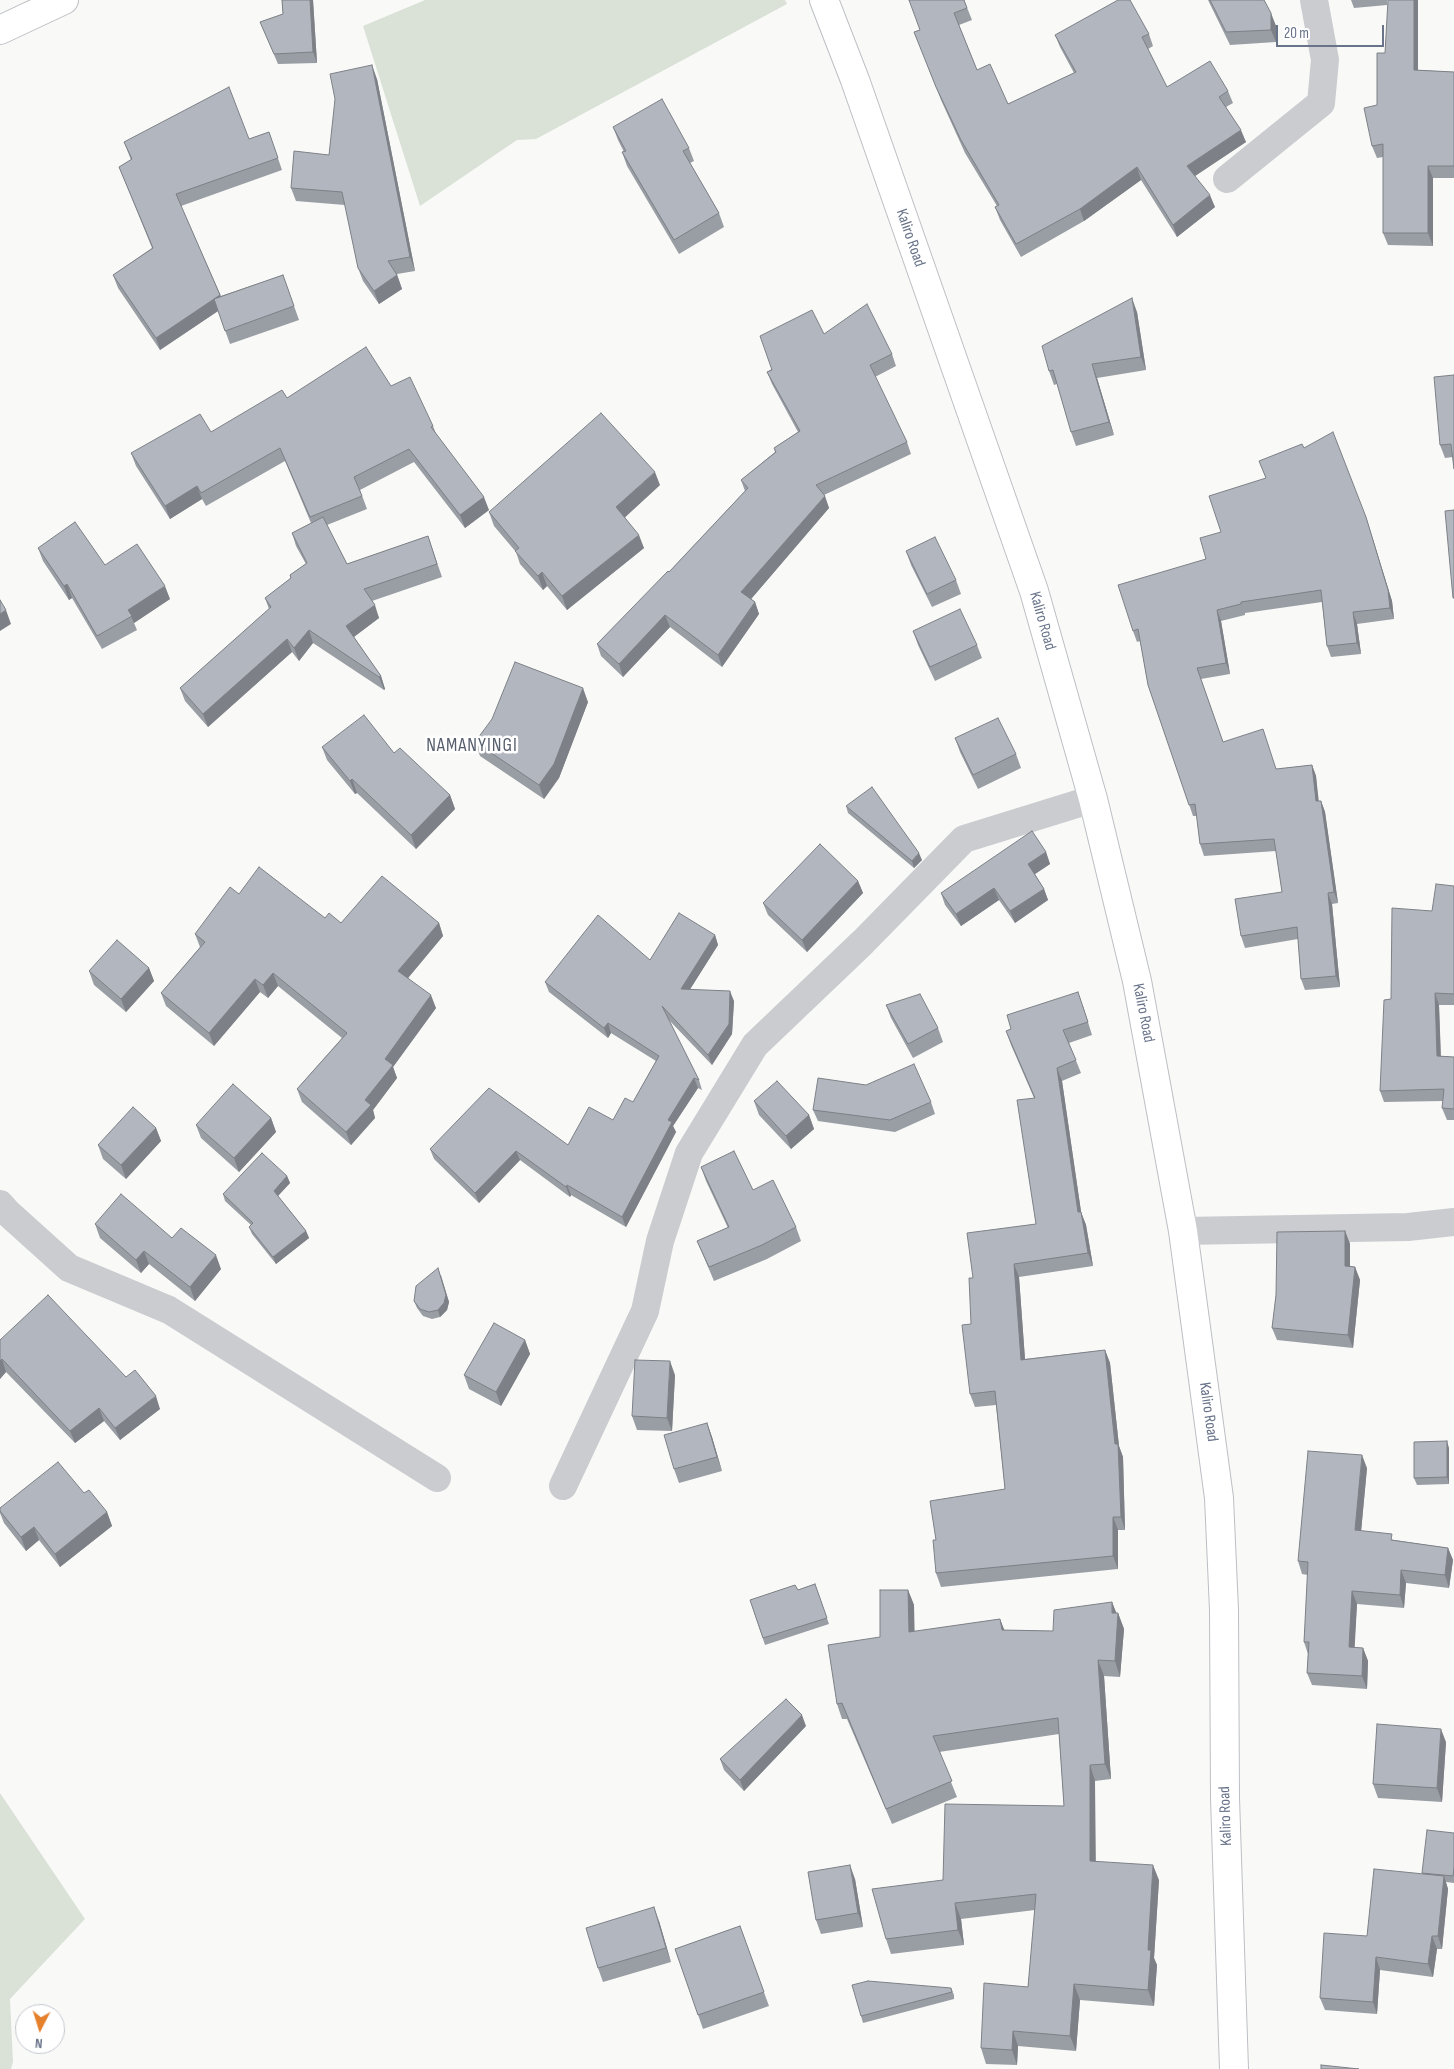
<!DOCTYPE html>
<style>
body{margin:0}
#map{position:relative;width:1454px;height:2069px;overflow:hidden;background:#f9faf7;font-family:"Sofia Sans Condensed",sans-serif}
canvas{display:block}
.north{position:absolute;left:15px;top:2004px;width:50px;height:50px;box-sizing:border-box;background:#fff;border:1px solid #c3c7d0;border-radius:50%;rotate:185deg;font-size:14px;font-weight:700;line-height:20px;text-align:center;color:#687389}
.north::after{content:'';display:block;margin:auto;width:18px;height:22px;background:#e5802c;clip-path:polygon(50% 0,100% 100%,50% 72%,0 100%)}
.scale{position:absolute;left:1276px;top:25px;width:108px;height:22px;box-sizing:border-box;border:2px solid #687389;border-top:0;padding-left:6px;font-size:15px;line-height:18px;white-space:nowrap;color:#687389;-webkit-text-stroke:4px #fff;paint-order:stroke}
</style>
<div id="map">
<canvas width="1454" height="2069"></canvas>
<div class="north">N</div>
<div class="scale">20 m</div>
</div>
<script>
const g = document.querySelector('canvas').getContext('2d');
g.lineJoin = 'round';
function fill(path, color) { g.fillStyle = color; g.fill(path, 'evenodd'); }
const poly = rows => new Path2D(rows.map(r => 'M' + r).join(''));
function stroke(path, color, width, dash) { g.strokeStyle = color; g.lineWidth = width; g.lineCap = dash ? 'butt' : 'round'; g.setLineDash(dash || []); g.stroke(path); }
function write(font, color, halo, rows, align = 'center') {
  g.font = font + ' "Sofia Sans Condensed",sans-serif'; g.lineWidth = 5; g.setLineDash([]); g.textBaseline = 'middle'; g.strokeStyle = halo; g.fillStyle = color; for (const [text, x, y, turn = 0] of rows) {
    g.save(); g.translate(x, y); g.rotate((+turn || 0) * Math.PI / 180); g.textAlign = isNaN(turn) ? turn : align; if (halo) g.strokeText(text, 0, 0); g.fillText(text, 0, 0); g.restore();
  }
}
fill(poly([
 [425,0,785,0,787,4,536,139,517,140,420,206,363,26],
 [0,1793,85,1919,10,1999,13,2062,11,2069,0,2069]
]), '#dae2d8');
const secondary = poly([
 [824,0,855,80,1034,591,1093,799,1137,981,1183,1231,1219,1498,1224,1610,1225,1798,1234,2069],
 [0,30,64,0]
]);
stroke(secondary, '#bcbfc5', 30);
stroke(poly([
 [1227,179,1321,103,1325,60,1314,0],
 [0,1204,8,1213,69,1268,169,1310,437,1478],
 [1183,1231,1408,1227,1454,1222],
 [563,1486,645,1311,660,1241,689,1153,755,1045,863,942,964,839,1093,799]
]), '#caccd0', 28);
stroke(secondary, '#fff', 28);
fill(poly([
 [282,0,313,0,317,63,278,64,260,22,283,14],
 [964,0,972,20,959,25,977,70,1008,104,1074,73,1060,47,1055,35,1149,34,1153,46,1148,49,1167,87,1228,91,1233,103,1226,107,1246,142,1195,176,1215,207,1177,237,1141,180,1084,221,1021,257,1000,220,995,207,997,206,965,153,941,100,914,32,920,30],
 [1208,0,1264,0,1276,26,1276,42,1230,45],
 [1351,0,1387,0,1387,5,1354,8],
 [1418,70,1454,72,1454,178,1433,178,1433,246,1388,245,1383,233,1383,157,1377,158,1372,146,1377,105],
 [377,79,415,271,397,274,402,289,379,304,363,281,358,268,345,205,296,201,291,188,329,155],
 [613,127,689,148,694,161,690,163,719,213,724,227,679,254,627,166,622,152,624,152,618,140],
 [269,132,282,170,181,206,221,296,283,275,299,320,230,344,218,311,160,350,118,288,113,275,152,248,119,167,131,160,124,142,249,139],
 [1137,312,1146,370,1097,378,1114,435,1076,446,1071,432,1057,384,1054,385,1049,371],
 [824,334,892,354,896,366,875,377,907,442,911,454,824,495,829,508,751,599,755,602,759,614,722,667,670,627,623,677,601,656,597,644,669,572,745,491,741,480,775,452,774,448,798,432,772,384,767,372],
 [1454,375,1453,457,1445,458,1440,445],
 [391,386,433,426,437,436,489,510,465,528,414,462,360,490,367,509,327,525,347,564,428,536,442,577,372,601,379,618,354,637,381,676,385,689,384,690,313,643,299,661,292,652,208,727,185,701,180,688,269,609,265,598,291,578,290,575,306,564,296,546,292,533,311,523,285,461,206,506,202,499,170,519,136,466,131,453,211,432,287,398],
 [1304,448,1366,517,1392,601,1394,619,1357,624,1361,654,1331,657,1327,646,1322,602,1245,613,1245,615,1221,621,1230,674,1201,679,1223,742,1277,769,1312,765,1316,776,1318,801,1321,801,1325,812,1338,903,1332,904,1340,987,1305,990,1301,979,1298,939,1245,948,1241,936,1282,892,1276,851,1204,856,1200,844,1197,816,1193,816,1148,685,1140,641,1137,642,1133,631,1206,559,1221,532,1266,478,1259,461],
 [660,485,625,517,644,548,567,610,547,586,543,590,520,564,516,552,494,526,489,512],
 [38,548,105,565,170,599,134,623,137,630,102,649,72,598,69,600,43,561],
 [906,551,956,580,961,594,932,607,911,565],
 [913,631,977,645,982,658,935,681,918,645],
 [588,702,559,778,544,799,480,756,475,742],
 [955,738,1016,754,1021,768,978,789,960,752],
 [322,747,394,753,450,795,455,809,416,849,357,793,355,794,327,760],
 [846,806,922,860,914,868,848,813],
 [1046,852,1050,864,1035,874,1044,889,1048,900,1015,923,999,900,961,926,945,905,941,893],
 [858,881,863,893,807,952,768,915,763,903],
 [1454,886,1454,1005,1439,1005,1441,1056,1454,1057,1454,1120,1447,1120,1442,1108,1443,1101,1384,1102,1380,1091,1391,999,1432,911],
 [239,894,325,918,341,923,439,923,443,936,408,978,436,1008,393,1067,397,1078,373,1110,375,1118,351,1145,302,1102,297,1089,342,1038,278,986,268,998,260,992,214,1046,166,1006,161,993,200,947,195,934],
 [715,935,718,945,690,989,734,1001,732,1034,712,1065,668,1019,699,1080,702,1090,698,1088,673,1126,676,1132,626,1227,571,1195,570,1197,520,1160,479,1203,434,1159,430,1149,568,1145,613,1120,633,1102,656,1061,611,1033,608,1038,549,992,545,982,650,960],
 [149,968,154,981,126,1012,94,985,89,971],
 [886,1005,938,1028,943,1042,913,1058,891,1018],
 [1083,1006,1092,1035,1069,1043,1081,1073,1062,1081,1081,1212,1086,1225,1093,1266,1019,1277,1025,1359,1105,1350,1110,1363,1119,1446,1123,1457,1125,1530,1118,1530,1118,1569,941,1587,936,1573,936,1540,1005,1489,996,1405,975,1407,970,1394,971,1324,973,1278,1036,1224,1034,1098,1011,1045,1006,1031],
 [754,1101,809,1115,814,1129,791,1149,759,1115],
 [931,1102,935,1114,895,1132,818,1121,813,1110],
 [271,1118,276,1132,239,1172,201,1138,196,1125],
 [156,1128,161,1141,126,1179,103,1159,98,1145],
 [701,1167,753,1190,796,1227,801,1241,767,1259,714,1281,697,1241,728,1228,706,1181],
 [287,1176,290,1183,278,1196,306,1231,309,1238,276,1264,252,1234,249,1227,251,1225,225,1201,223,1194],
 [95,1224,172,1238,221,1269,195,1301,149,1264,141,1273,100,1238],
 [1345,1231,1350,1244,1350,1266,1355,1267,1360,1280,1353,1348,1277,1340,1272,1328,1276,1295],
 [441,1275,449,1302,447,1310,440,1317,432,1319,423,1316,417,1308,414,1301],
 [0,1340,126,1377,160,1409,120,1440,104,1421,75,1443,6,1372,0,1379],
 [525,1340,530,1354,501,1406,469,1389,464,1375],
 [675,1375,672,1431,637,1430,632,1416],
 [707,1423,712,1437,722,1471,679,1483,674,1469],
 [1449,1448,1449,1484,1417,1485,1414,1478],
 [1367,1468,1361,1531,1394,1540,1448,1548,1453,1560,1449,1588,1406,1583,1404,1608,1357,1604,1354,1648,1363,1648,1368,1661,1367,1689,1312,1685,1307,1673,1308,1654,1304,1642,1308,1575,1302,1574,1298,1561],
 [84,1493,107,1512,112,1526,60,1567,39,1540,26,1551,4,1523,0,1513,0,1511],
 [815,1584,829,1624,765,1645,750,1600,798,1590],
 [908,1590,914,1605,914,1632,1000,1619,1004,1630,1053,1631,1112,1602,1116,1613,1118,1613,1124,1629,1120,1677,1104,1676,1111,1779,1095,1781,1095,1861,1159,1880,1154,1958,1157,1965,1154,2006,1080,2000,1076,2051,1018,2046,1017,2065,986,2064,981,2048,1028,1987,1035,1910,961,1919,964,1945,891,1954,886,1939,943,1880,1064,1806,1059,1734,939,1752,957,1797,892,1824,847,1719,842,1719,837,1704,880,1637],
 [806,1726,744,1791,724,1770,720,1759],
 [1446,1742,1442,1802,1378,1798,1373,1784],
 [1454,1833,1454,1883,1446,1882,1448,1889,1442,1949,1437,1949,1433,1977,1380,1970,1377,2014,1325,2010,1320,1998,1367,1936,1423,1874,1422,1873],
 [855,1879,863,1927,821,1934,816,1920],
 [659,1921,671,1962,603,1982,598,1968],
 [740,1926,769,2006,703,2029,675,1949],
 [951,1988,954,1995,954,1999,863,2023,861,2016]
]), '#999da4');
fill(poly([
 [310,0,313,0,317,63,313,52],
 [1414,0,1418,0,1418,82,1414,70],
 [1271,13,1276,26,1276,42,1271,30],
 [372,65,377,79,415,271,410,257],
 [1241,130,1246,142,1192,178,1187,166],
 [1428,166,1433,178,1433,246,1428,233],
 [1137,167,1141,180,1084,221,1080,209],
 [1210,195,1215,207,1177,237,1173,225],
 [397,275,402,289,379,304,374,291],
 [220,295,224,307,160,350,156,338],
 [1132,298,1137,312,1146,370,1141,357],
 [1092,364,1097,378,1114,435,1109,422],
 [655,472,660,485,621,521,616,507],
 [197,486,202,499,170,519,165,506],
 [825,496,829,508,746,605,741,592],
 [484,497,489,510,465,528,460,515],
 [1366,517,1392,601,1394,619,1390,608],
 [639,535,644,548,567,610,562,596],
 [542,572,547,586,543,590,538,576],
 [67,584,72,598,69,600,64,586],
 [165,586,170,599,134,623,128,610],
 [755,602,759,614,722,667,718,655],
 [375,605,379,618,351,639,346,626],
 [6,610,11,624,0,631,0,614],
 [1217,610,1221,621,1230,674,1226,663],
 [1353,612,1357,624,1361,654,1357,643],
 [665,615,670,627,623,677,619,664],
 [309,630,313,643,299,661,294,648],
 [287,639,292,652,208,727,203,714],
 [381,676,385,689,384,690,379,677],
 [583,688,588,702,559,778,544,799,539,785],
 [1312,765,1316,776,1320,812,1316,801],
 [352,779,357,793,355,794,350,781],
 [450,795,455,809,416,849,411,835],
 [1321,801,1325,812,1338,903,1334,892],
 [1046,852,1050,864,1032,876,1028,864],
 [919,853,922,860,914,868,912,861],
 [858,881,863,893,807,952,802,940],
 [994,888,999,900,961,926,956,914],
 [1044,889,1048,900,1015,923,1010,911],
 [1328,893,1332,904,1340,987,1336,976],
 [439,923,443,936,403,984,398,971],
 [715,935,718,945,684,999,681,989],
 [149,968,154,981,126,1012,121,999],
 [273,973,278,986,268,998,263,985],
 [255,979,260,992,214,1046,209,1033],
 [730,991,734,1001,732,1034,712,1065,708,1055],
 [1435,993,1439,1005,1441,1067,1437,1056],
 [431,995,436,1008,393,1067,397,1078,373,1110,375,1118,351,1145,346,1132,365,1100,385,1059],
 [608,1023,611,1033,608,1038,604,1028],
 [1057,1068,1062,1081,1083,1225,1078,1212],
 [694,1078,698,1088,673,1126,676,1132,626,1227,622,1217,668,1120],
 [809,1115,814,1129,791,1149,786,1136],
 [271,1118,276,1132,239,1172,234,1158],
 [156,1128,161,1141,126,1179,121,1165],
 [516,1151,520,1160,479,1203,475,1193],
 [287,1176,290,1183,276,1198,274,1191],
 [567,1185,571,1195,570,1197,566,1187],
 [1081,1212,1086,1225,1093,1266,1088,1253],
 [306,1231,309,1238,276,1264,273,1257],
 [1345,1231,1350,1244,1350,1279,1345,1266],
 [144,1251,149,1264,141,1273,136,1260],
 [216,1255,221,1269,195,1301,190,1287],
 [1014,1264,1019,1277,1026,1373,1021,1360],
 [1355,1267,1360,1280,1353,1348,1348,1335],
 [438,1268,449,1302,447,1310,440,1317,438,1310],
 [525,1340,530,1354,501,1406,496,1392],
 [1105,1350,1110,1363,1119,1446,1123,1457,1125,1530,1121,1517,1115,1444],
 [2,1359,6,1372,0,1379,0,1361],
 [670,1361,675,1375,672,1431,667,1418],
 [156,1396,160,1409,120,1440,115,1428],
 [99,1408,104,1421,75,1443,70,1431],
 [707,1423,712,1437,722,1471,717,1457],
 [1447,1441,1449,1448,1449,1484,1447,1477],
 [1362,1455,1367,1468,1360,1543,1355,1530],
 [107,1512,112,1526,60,1567,55,1554],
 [1113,1517,1118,1530,1118,1569,1113,1556],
 [34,1527,39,1540,26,1551,21,1537],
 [1448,1548,1453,1560,1449,1588,1445,1575],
 [1401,1570,1406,1583,1404,1608,1400,1595],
 [908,1590,914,1605,915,1648,909,1632],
 [1352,1591,1357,1604,1354,1660,1349,1647],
 [1112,1602,1118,1617,1118,1613,1124,1629,1120,1677,1115,1661],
 [1000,1619,1006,1634,1002,1630],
 [1363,1648,1368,1661,1367,1689,1362,1676],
 [1098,1660,1104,1676,1111,1779,1105,1764],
 [802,1715,806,1726,744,1791,740,1780],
 [1441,1729,1446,1742,1442,1802,1437,1788],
 [1090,1765,1095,1781,1096,1876,1090,1861],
 [850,1865,855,1879,863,1927,858,1913],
 [1153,1865,1159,1880,1154,1958,1157,1965,1154,2006,1148,1990,1148,1950],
 [1444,1876,1448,1889,1442,1949,1438,1936],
 [955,1903,961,1919,964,1945,958,1930],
 [654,1907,659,1921,671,1962,666,1948],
 [1432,1936,1437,1949,1433,1977,1428,1964],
 [1376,1957,1380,1970,1377,2014,1373,2002],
 [1074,1984,1080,2000,1076,2051,1070,2036],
 [1013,2031,1018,2046,1017,2065,1012,2050]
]), '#7d8086');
const building = poly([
 [282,0,310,0,313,52,274,54,260,22,283,14,282,0],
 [909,0,964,0,967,8,954,13,977,70,990,64,1008,104,1076,72,1055,35,1118,0,1130,0,1149,34,1142,37,1167,87,1210,61,1228,91,1219,97,1241,130,1187,166,1210,195,1173,225,1137,167,1080,209,1016,244,995,207,999,205,961,140,936,87,914,32,920,30,909,0],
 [1210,0,1264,0,1271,13,1271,30,1226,32,1210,0],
 [1388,0,1414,0,1414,70,1454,72,1454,166,1428,166,1428,233,1383,233,1383,144,1372,146,1364,108,1377,105,1377,53,1385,53,1388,0],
 [372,65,410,257,388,261,397,275,374,291,358,268,342,192,291,188,294,151,329,155,335,99,330,74,372,65],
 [229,87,249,139,269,132,278,158,176,194,220,295,156,338,113,275,153,248,119,167,132,159,124,142,229,87],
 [662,99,689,148,683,151,719,213,674,240,622,152,626,151,613,127,662,99],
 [283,275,294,306,225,331,214,299,283,275],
 [1132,298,1141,357,1092,364,1109,422,1071,432,1053,370,1049,371,1042,346,1132,298],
 [867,304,892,354,870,365,907,442,816,485,825,496,741,592,755,602,718,655,665,615,619,664,597,644,668,571,669,572,748,488,741,480,776,452,774,448,800,431,767,372,772,370,760,336,812,310,824,334,867,304],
 [366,347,391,386,410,377,433,426,431,427,484,497,460,515,409,449,354,477,362,496,310,517,280,448,201,493,197,486,165,506,131,453,200,414,211,432,282,390,287,398,366,347],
 [1454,375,1454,469,1451,444,1440,445,1434,377,1454,375],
 [601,413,655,472,616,507,639,535,562,596,542,572,538,576,515,551,519,548,489,512,601,413],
 [1333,432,1366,517,1388,590,1390,608,1353,612,1357,643,1327,646,1321,590,1241,602,1241,604,1217,610,1226,663,1197,668,1223,742,1263,729,1276,769,1312,765,1316,801,1321,801,1334,892,1328,893,1336,976,1301,979,1297,927,1241,936,1235,899,1282,892,1274,839,1200,844,1195,804,1189,805,1148,685,1138,629,1133,631,1118,585,1206,559,1200,538,1221,532,1209,496,1266,478,1259,461,1302,444,1304,448,1333,432],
 [1454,510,1454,598,1453,598,1445,511,1454,510],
 [323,517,347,564,428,536,437,564,364,589,375,605,346,626,381,676,379,677,309,630,294,648,287,639,203,714,180,688,271,607,265,598,291,578,290,575,307,563,292,533,323,517],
 [75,522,105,565,137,544,165,586,128,610,132,616,97,636,67,584,64,586,38,548,75,522],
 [935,537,956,580,927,594,906,551,935,537],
 [0,600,6,610,0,614,0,600],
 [960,609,977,645,930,667,913,631,960,609],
 [515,662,583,688,554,764,539,785,475,742,492,719,515,662],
 [364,715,394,753,400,748,450,795,411,835,352,779,350,781,322,747,364,715],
 [998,718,1016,754,973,775,955,738,998,718],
 [872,787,919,853,912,861,846,806,872,787],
 [1032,831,1046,852,1028,864,1044,889,1010,911,994,888,956,914,941,893,1032,831],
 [820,844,858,881,802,940,763,903,820,844],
 [259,867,325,918,329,913,341,923,382,876,439,923,398,971,431,995,385,1059,393,1065,365,1100,371,1105,346,1132,297,1089,347,1033,273,973,263,985,255,979,209,1033,161,993,205,942,195,934,230,887,239,894,259,867],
 [1436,884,1454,886,1454,994,1435,993,1437,1056,1454,1057,1454,1109,1442,1108,1444,1089,1380,1091,1384,1000,1391,999,1392,908,1432,911,1436,884],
 [679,913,715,935,681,989,730,991,729,1024,708,1055,662,1006,699,1080,694,1078,668,1120,672,1122,622,1217,567,1185,566,1187,516,1151,475,1193,430,1149,489,1088,568,1145,589,1107,613,1120,625,1098,633,1102,659,1056,608,1023,604,1028,545,982,598,915,650,960,679,913],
 [117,940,149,968,121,999,89,971,117,940],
 [1078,992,1088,1022,1063,1030,1076,1060,1057,1068,1078,1212,1081,1212,1088,1253,1014,1264,1021,1360,1105,1350,1115,1444,1118,1444,1121,1517,1113,1517,1113,1556,936,1573,933,1540,936,1540,930,1501,1005,1489,995,1391,970,1394,962,1325,971,1324,969,1278,973,1278,967,1233,1036,1224,1017,1100,1035,1098,1006,1031,1011,1029,1007,1015,1078,992],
 [920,994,938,1028,908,1044,886,1005,920,994],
 [914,1064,931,1102,890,1120,813,1110,818,1078,866,1085,914,1064],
 [777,1081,809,1115,786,1136,754,1101,777,1081],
 [233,1084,271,1118,234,1158,196,1125,233,1084],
 [133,1107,156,1128,121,1165,98,1145,133,1107],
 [734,1151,753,1190,773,1180,796,1227,762,1245,709,1267,697,1241,729,1227,701,1167,734,1151],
 [262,1153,287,1176,274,1191,306,1231,273,1257,249,1227,253,1223,223,1194,262,1153],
 [121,1194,172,1238,181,1228,216,1255,190,1287,144,1251,136,1260,95,1224,121,1194],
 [1345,1231,1345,1266,1355,1267,1348,1335,1272,1328,1276,1295,1277,1232,1345,1231],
 [438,1268,446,1295,444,1303,438,1310,429,1312,420,1309,414,1301,416,1286,438,1268],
 [48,1295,126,1377,135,1370,156,1396,115,1428,99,1408,70,1431,2,1359,0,1361,0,1340,48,1295],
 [494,1323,525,1340,496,1392,464,1375,494,1323],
 [635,1360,670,1361,667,1418,632,1416,635,1360],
 [707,1423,717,1457,674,1469,664,1435,707,1423],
 [1447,1441,1447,1477,1414,1478,1414,1442,1447,1441],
 [1308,1451,1362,1455,1355,1530,1392,1534,1391,1540,1448,1548,1445,1575,1401,1570,1400,1595,1352,1591,1349,1647,1363,1648,1362,1676,1307,1673,1309,1642,1304,1642,1308,1562,1298,1561,1308,1451],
 [58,1462,84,1493,89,1490,107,1512,55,1554,34,1527,21,1537,0,1511,0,1508,58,1462],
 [815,1584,827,1618,763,1638,750,1600,795,1585,798,1590,815,1584],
 [880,1590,908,1590,909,1632,1000,1619,1002,1630,1053,1631,1054,1610,1112,1602,1112,1613,1118,1613,1115,1661,1098,1660,1105,1764,1090,1765,1090,1861,1153,1865,1148,1950,1151,1950,1148,1990,1074,1984,1070,2036,1013,2031,1012,2050,981,2048,984,1983,1028,1987,1036,1894,955,1903,958,1930,886,1939,872,1889,943,1880,945,1804,1064,1806,1058,1718,933,1736,952,1781,886,1809,842,1703,837,1704,828,1645,880,1637,880,1590],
 [786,1699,802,1715,740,1780,720,1759,786,1699],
 [1377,1724,1441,1729,1437,1788,1373,1784,1377,1724],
 [1427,1830,1454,1833,1454,1867,1453,1876,1422,1873,1427,1830],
 [850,1865,858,1913,816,1920,808,1872,850,1865],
 [1374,1869,1444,1876,1438,1936,1432,1936,1428,1964,1376,1957,1373,2002,1320,1998,1324,1933,1367,1936,1374,1869],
 [654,1907,666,1948,598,1968,586,1928,654,1907],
 [740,1926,764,1992,698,2015,675,1949,740,1926],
 [868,1981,951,1988,952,1992,861,2016,852,1985,868,1981],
 [1321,2065,1359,2069,1321,2069,1321,2065]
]);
fill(building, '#b2b7bf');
stroke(building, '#7d8086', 1);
write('16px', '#687389', '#fff', [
 ["Kaliro Road",910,238,71],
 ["Kaliro Road",1042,621,74],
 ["Kaliro Road",1143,1013,79],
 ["Kaliro Road",1208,1412,82],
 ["Kaliro Road",1226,1816,-92]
]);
g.letterSpacing = '1px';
write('19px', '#565e6d', '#fff', [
 ["NAMANYINGI",472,746]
]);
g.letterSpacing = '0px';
</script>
